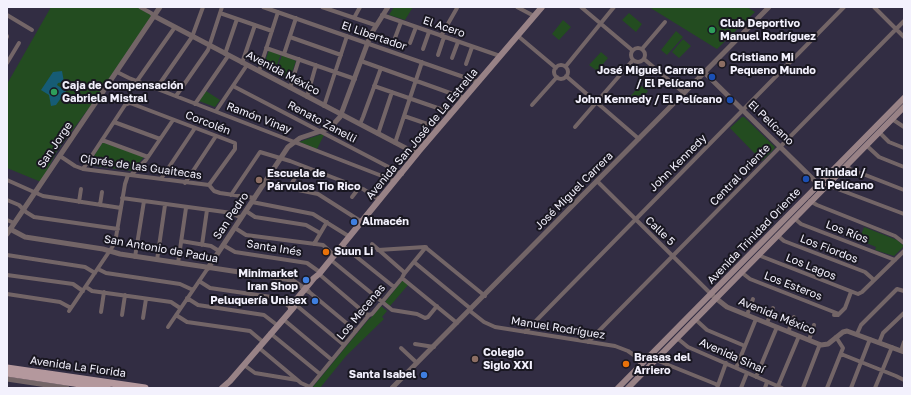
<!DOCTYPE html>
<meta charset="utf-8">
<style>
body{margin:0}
#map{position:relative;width:911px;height:395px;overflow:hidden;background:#322d43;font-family:"Golos Text",sans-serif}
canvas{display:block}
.frame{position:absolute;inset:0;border:8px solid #f3f1fd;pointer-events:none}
</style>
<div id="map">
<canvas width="911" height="395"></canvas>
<div class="frame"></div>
</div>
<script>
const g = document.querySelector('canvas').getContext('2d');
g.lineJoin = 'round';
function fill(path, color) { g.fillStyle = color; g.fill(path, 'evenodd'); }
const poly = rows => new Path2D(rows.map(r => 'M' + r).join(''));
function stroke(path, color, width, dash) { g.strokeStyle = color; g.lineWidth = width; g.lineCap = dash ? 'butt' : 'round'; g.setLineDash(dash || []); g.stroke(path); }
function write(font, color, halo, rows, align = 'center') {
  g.font = font + ' "Golos Text",sans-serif'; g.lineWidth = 4; g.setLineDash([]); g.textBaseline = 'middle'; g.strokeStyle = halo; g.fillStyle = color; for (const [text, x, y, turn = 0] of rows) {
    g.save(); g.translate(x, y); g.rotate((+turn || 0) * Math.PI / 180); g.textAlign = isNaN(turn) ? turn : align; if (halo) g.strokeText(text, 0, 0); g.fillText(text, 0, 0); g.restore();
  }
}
fill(poly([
 [51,7,137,7,152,15,95,100,57,151,41,182,7,168,7,84],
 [394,7,413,7,405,20,389,15],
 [649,7,747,7,755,12,717,49],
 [629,13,642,24,636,32,622,20],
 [563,20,571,27,559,40,552,34],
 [676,31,683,37,667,55,661,50],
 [683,39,691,46,679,58,672,52],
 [269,50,281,54,274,73,263,67],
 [601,52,608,58,597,71,589,65],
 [282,55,296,61,290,78,276,72],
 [640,85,648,91,637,105,629,98],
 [206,91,220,100,215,107,199,101],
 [742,117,744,117,775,147,774,149,762,161,730,128],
 [322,134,324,135,317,149,299,142],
 [103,142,144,157,132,171,88,165],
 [864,227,897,240,904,246,894,256,875,250,876,247,859,240],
 [403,280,408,285,390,306,385,302],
 [381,306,387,311,382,317,384,319,346,356,320,388,312,388,369,319,370,319]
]), '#234c20');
fill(poly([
 [62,71,64,82,58,83,57,85,66,91,56,105,51,106,49,95,41,90,53,72]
]), '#165c75');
stroke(poly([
 [140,7,151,13,154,16],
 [263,7,478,82],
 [322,7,375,25],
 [517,7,534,16],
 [581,7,632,50],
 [874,7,904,37],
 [220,13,272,31],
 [7,15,32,30],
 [382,15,500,56],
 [354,18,360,7],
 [441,36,457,8],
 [518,36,556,68],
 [7,37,7,36],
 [290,37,341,55],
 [395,38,401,22],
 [410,43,416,27],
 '631 55a7 7 0 1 1 14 0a7 7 0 1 1-14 0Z',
 [266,48,355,79],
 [423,49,429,32],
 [642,49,665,22],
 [225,54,237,19],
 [284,54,296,18],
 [438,55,444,37],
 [452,58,458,42],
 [644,59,684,93],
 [361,61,464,98],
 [7,63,19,43],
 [242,63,255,25],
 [466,64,472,47],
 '554 72a7 7 0 1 1 14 0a7 7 0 1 1-14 0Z',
 [566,66,614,7],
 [259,71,278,12],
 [117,72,129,78,395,181],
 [566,76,639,139],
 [137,81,175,27],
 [233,86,402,174],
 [374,86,452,113],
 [290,88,299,59],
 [156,89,192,37,203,7],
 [176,96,208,50,222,7],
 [307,97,316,65],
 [195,104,228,56],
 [532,105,557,77],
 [324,106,347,36],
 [216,111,247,65],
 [404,116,439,128],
 [892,119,904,127],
 [114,122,160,139],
 [360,124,363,117,381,68],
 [575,127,633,60],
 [879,132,889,142,904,148],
 [378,134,392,92],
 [102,140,148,157],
 [395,143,422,62],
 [866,145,879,157,904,167],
 [60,156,75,166,83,169,209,185,214,191,220,193,255,198],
 [846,165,850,169,904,190],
 [83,169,125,105,130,103,235,143,235,149,209,185],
 [131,175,146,160,173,120],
 [161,179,195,128],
 [7,180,43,196,121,208],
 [597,181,711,294],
 [185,183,216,136],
 [264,183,318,194,362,222],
 [828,183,835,188,904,214],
 [289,188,302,166],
 [231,195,260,152,290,161,363,189,380,200],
 [352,197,359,188],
 [122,198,232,213,241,218],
 [7,200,19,205,26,212,34,217,118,229],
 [810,201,817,205,895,236,904,243],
 [79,202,81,189],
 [252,202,313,214,350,237],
 [100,205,102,192],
 [246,211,255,217,306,225,320,233],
 [794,218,801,224,895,260],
 [7,220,14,223],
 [235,228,246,235,323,245,335,256],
 [777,235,784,241,865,272,874,280],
 [181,241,211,246,219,251],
 [314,244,327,222],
 [372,244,405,273],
 [202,245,207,210],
 [223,245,235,252,307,263,321,273],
 [343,246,394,287],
 [378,250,425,247,485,296],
 [7,255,85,267,95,273],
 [758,255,858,294,862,292,904,251],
 [135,257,144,201],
 [157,260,165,205],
 [331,260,392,310,417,314,425,318,428,317,437,306],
 [414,262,471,309],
 [178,263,186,208],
 [98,269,106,273,180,284,193,290],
 [741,272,750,279,839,314],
 [319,274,366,314,369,315],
 [7,275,73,284,83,291],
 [402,278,457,323],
 [199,281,210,288,278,298,291,308],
 [86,287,92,291,171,302,180,308],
 [308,291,356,331],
 [7,294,60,302,71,308],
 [187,298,198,305,264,315,277,325],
 [296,305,344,345],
 [69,311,115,243,125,184,128,175],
 [470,311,484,322,495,327,615,346,628,351,644,362],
 [101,312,104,292],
 [122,315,125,295],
 [176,315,187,322,250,331,263,342],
 [747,315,753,299],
 [834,315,838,315,845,308,851,292],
 [143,318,146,299],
 [283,319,332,360],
 [695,319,707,330,745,346],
 [767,323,773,308],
 [168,327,208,268],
 [525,332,844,7],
 [788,332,794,317],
 [270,333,320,374],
 [857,334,861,325,897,289,904,291],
 [677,338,688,347,782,388],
 [809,340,814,325],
 [588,342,904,21],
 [879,343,883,333,904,313],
 [415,344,434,347],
 [258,347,301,383,310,387],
 [401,348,417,363],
 [901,351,904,342],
 [841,354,896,376,904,380],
 [656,360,718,385],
 [244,365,255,373,297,380],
 [736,368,756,319],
 [756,377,777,327],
 [778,386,799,336],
 [309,388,369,315,372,314,402,278,404,274,426,247],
 [717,388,726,363],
 [741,388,747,373],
 [765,388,767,382],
 [803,388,820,344],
 [827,388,843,348,836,337],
 [851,388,870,339],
 [875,388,892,347]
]), '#736567', 4);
stroke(poly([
 [154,16,417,154],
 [705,73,821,187],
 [10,229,25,237,103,249,120,254,292,280,308,291],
 [7,234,160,7],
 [208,268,288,147,300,138,330,128,340,117,371,34,388,7],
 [713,296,727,307,821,345,828,344,843,332,847,331,904,352],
 [7,379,67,388],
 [392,388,769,7]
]), '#736567', 5);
stroke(poly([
 [291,308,295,301,305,289,314,278,319,274,419,151,542,7],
 [222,388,230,381,294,307],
 [618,388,904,98],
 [628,388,904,107]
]), '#988286', 6);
stroke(poly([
 [7,368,145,388],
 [7,373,107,388]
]), '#b4989d', 7);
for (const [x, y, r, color] of [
 [712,30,4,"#2e9e5b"],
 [722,64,4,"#8d6e63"],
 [712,77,4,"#1a4fb4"],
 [54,92,4,"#2e9e5b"],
 [730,100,4,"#1a4fb4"],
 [806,179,4,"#1a4fb4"],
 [259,180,4,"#8d6e63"],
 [354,222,4,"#3f7fe0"],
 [326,252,4,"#e8710a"],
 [306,280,4,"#3f7fe0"],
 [315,301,4,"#3f7fe0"],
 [475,359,4,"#8d6e63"],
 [626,364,4,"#e8710a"],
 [424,375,4,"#3f7fe0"]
]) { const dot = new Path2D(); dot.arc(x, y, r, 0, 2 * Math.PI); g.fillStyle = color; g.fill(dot); stroke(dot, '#191721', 1.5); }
write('bold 11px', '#f3f1fd', '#191721', [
 ["Club Deportivo",720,24],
 ["Manuel Rodríguez",720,37],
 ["Cristiano Mi",730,58],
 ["Pequeno Mundo",730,71],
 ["José Miguel Carrera",704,71,"right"],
 ["/ El Pelícano",704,84,"right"],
 ["Caja de Compensación",62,86],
 ["Gabriela Mistral",62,99],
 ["John Kennedy / El Pelícano",722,100,"right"],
 ["Trinidad /",814,173],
 ["El Pelícano",814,186],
 ["Escuela de",267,174],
 ["Párvulos Tio Rico",267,187],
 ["Almacén",362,222],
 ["Suun Li",334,252],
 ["Minimarket",298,274,"right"],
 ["Iran Shop",298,287,"right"],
 ["Peluquería Unisex",307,301,"right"],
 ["Colegio",483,353],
 ["Siglo XXI",483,366],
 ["Brasas del",634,358],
 ["Arriero",634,371],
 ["Santa Isabel",416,375,"right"]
], 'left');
write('11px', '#f3f1fd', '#191721', [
 ["El Acero",444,27,19],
 ["El Libertador",374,36,19],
 ["Avenida México",283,73,28],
 ["Ramón Vinay",259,118,21],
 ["Renato Zanelli",322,122,28],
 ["Corcolén",208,123,21],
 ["El Pelícano",771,123,44],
 ["Avenida San José de La Estrella",422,134,-50],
 ["San Jorge",55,145,-56],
 ["John Kennedy",678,163,-45],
 ["Ciprés de las Guaitecas",141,167,8],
 ["Central Oriente",740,175,-46],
 ["José Miguel Carrera",574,191,-45],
 ["San Pedro",231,216,-56],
 ["Calle 5",660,231,44],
 ["Los Ríos",847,232,21],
 ["Avenida Trinidad Oriente",754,236,-46],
 ["Santa Inés",274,248,9],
 ["San Antonio de Padua",161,249,10],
 ["Los Fiordos",829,249,21],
 ["Los Lagos",811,267,22],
 ["Los Esteros",793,286,21],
 ["Los Mecenas",361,312,-50],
 ["Avenida México",777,316,22],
 ["Manuel Rodríguez",558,328,9],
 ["Avenida Sinaí",732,356,24],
 ["Avenida La Florida",78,367,8]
]);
</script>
